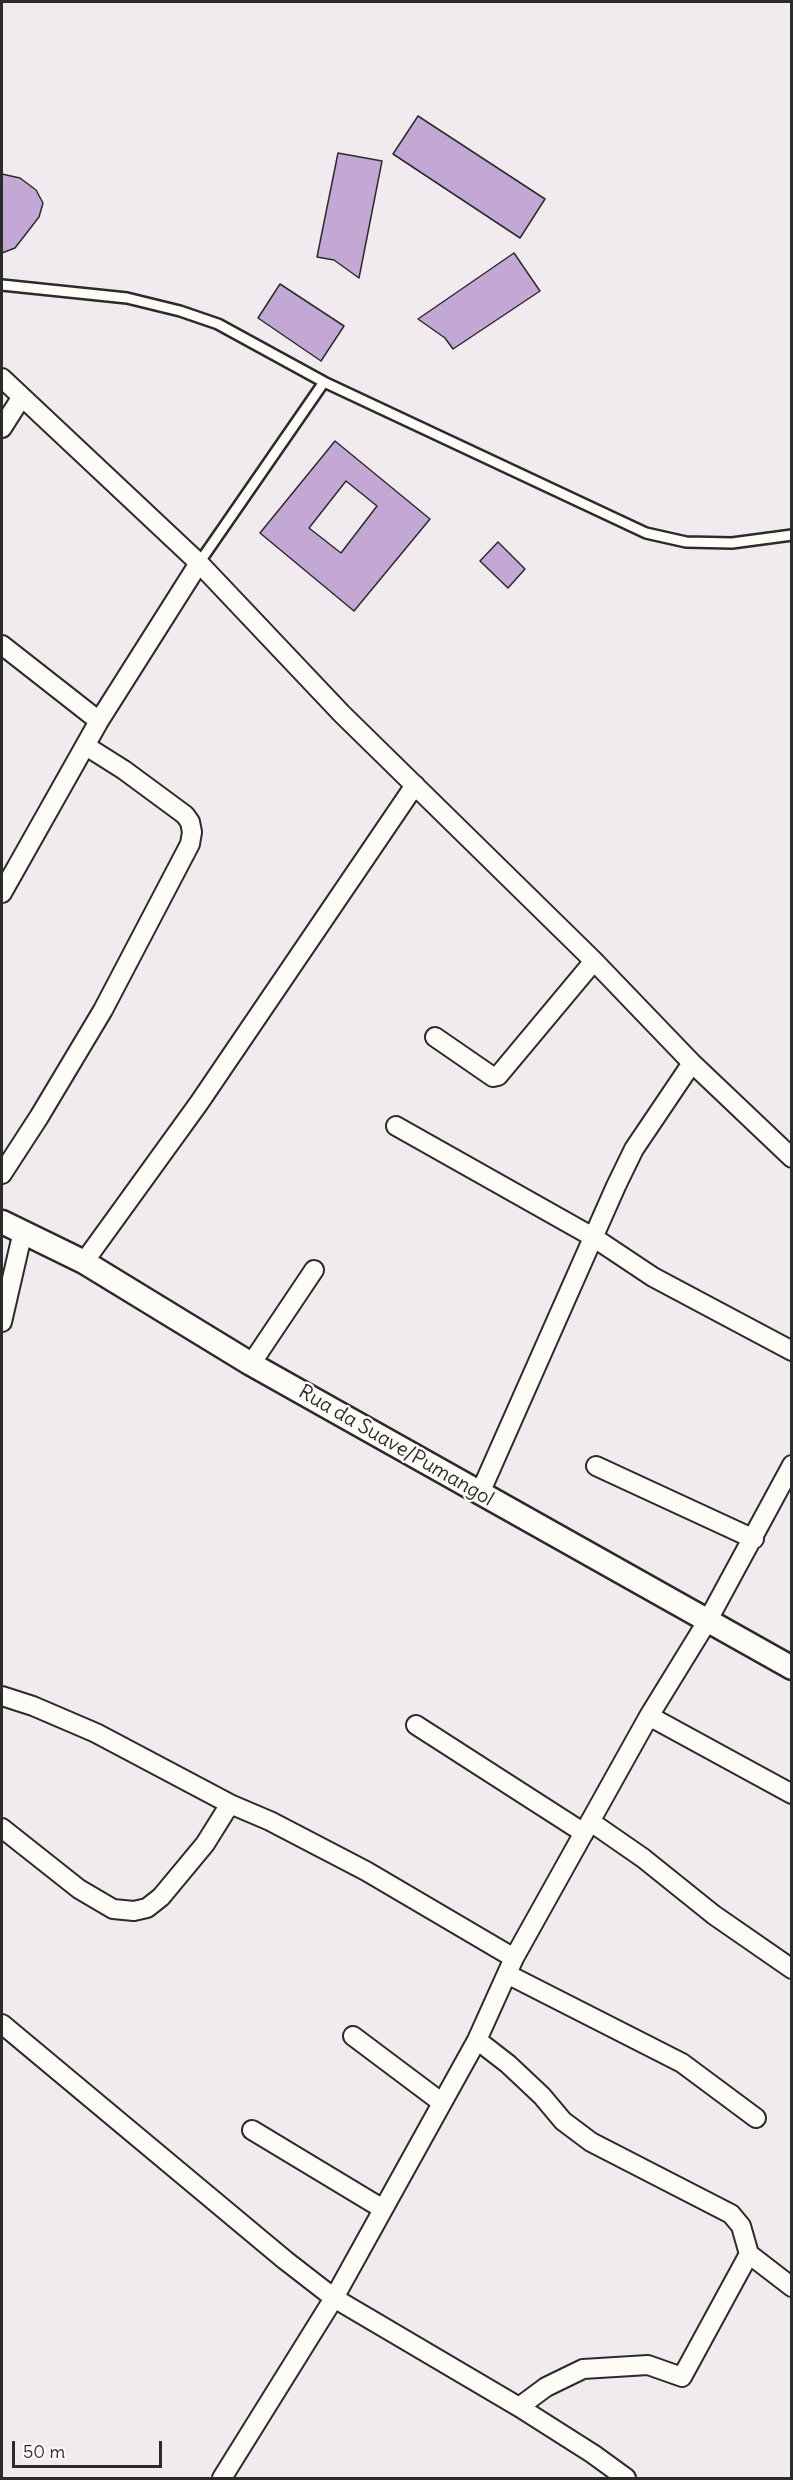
<!DOCTYPE html>
<style>
body{margin:0}
#map{position:relative;width:793px;height:2480px;overflow:hidden;background:#f1ebf0;font-family:Delius,sans-serif}
canvas{display:block}
.frame{position:absolute;inset:0;border:3px solid #2b2b2b;pointer-events:none}
.scale{position:absolute;left:12px;top:2441px;width:150px;height:27px;box-sizing:border-box;border:3px solid #2b2b2b;border-top:0;padding-left:8px;font-size:18px;line-height:21px;white-space:nowrap;color:#2b2b2b;-webkit-text-stroke:4px #fdfcf7;paint-order:stroke}
</style>
<div id="map">
<canvas width="793" height="2480"></canvas>
<div class="frame"></div>
<div class="scale">50 m</div>
</div>
<script>
const g = document.querySelector('canvas').getContext('2d');
g.lineJoin = 'round';
function fill(path, color) { g.fillStyle = color; g.fill(path, 'evenodd'); }
const poly = rows => new Path2D(rows.map(r => 'M' + r).join(''));
function stroke(path, color, width, dash) { g.strokeStyle = color; g.lineWidth = width; g.lineCap = dash ? 'butt' : 'round'; g.setLineDash(dash || []); g.stroke(path); }
function write(font, color, halo, rows, align = 'center') {
  g.font = font + ' Delius,sans-serif'; g.lineWidth = 4.5; g.setLineDash([]); g.textBaseline = 'middle'; g.strokeStyle = halo; g.fillStyle = color; for (const [text, x, y, turn = 0] of rows) {
    g.save(); g.translate(x, y); g.rotate((+turn || 0) * Math.PI / 180); g.textAlign = isNaN(turn) ? turn : align; if (halo) g.strokeText(text, 0, 0); g.fillText(text, 0, 0); g.restore();
  }
}
const building = poly([
 [418,116,545,199,520,238,393,154,418,116],
 [338,153,382,161,359,278,334,260,317,257,338,153],
 [2,174,20,178,36,190,43,203,39,217,15,248,2,253,2,174],
 [514,253,540,291,453,349,445,338,418,319,514,253],
 [280,284,344,326,321,361,258,318,280,284],
 [335,441,430,519,354,611,260,533,335,441],
 [346,481,377,506,341,553,309,528,346,481],
 [498,542,525,569,508,588,480,561,498,542]
]);
fill(building, '#c3a8d6');
stroke(building, '#2b2b2b', 1.5);
const service = poly([
 [2,285,127,298,180,311,218,324,324,382,646,533,686,542,732,543,792,535],
 [199,563,324,382]
]);
const minor = poly([
 [2,378,199,563,342,714,594,961,692,1063,792,1158],
 [2,428,21,398],
 [2,645,99,721],
 [2,893,99,721,199,563],
 [435,1037,493,1077,498,1076,594,961],
 [396,1126,593,1237,653,1277,792,1351],
 [2,1174,39,1117,103,1010,190,844,192,832,190,822,185,815,124,770,86,746],
 [84,1262,199,1103,415,785],
 [2,1322,23,1231],
 [251,1364,314,1270],
 [596,1466,754,1539],
 [480,1493,616,1186,634,1149,692,1063],
 [2,1696,33,1706,96,1733,230,1804,270,1821,366,1871,514,1958],
 [649,1716,792,1794],
 [416,1725,584,1833],
 [591,1822,643,1858,714,1915,792,1969],
 [2,1828,79,1889,113,1909,134,1911,147,1908,161,1897,205,1844,230,1804],
 [507,1974,682,2063,756,2118],
 [2,2024,285,2260,334,2298,519,2407,593,2454,626,2478],
 [353,2036,441,2102],
 [477,2040,508,2064,542,2096,563,2121,591,2142,731,2214,741,2226,749,2254,792,2287],
 [252,2130,383,2209],
 [519,2407,546,2387,583,2369,648,2365,682,2377,749,2254],
 [222,2478,334,2298,477,2040,514,1958,649,1716,708,1620,792,1465]
]);
const tertiary = poly([
 [2,1222,84,1262,251,1364,792,1668]
]);
stroke(service, '#2b2b2b', 14);
stroke(minor, '#2b2b2b', 22);
stroke(tertiary, '#2b2b2b', 27);
stroke(service, '#fdfcf7', 9);
stroke(minor, '#fdfcf7', 18);
stroke(tertiary, '#fdfcf7', 22);
write('20px', '#2b2b2b', '#fdfcf7', [
 ["Rua da Suave/Pumangol",396,1446,30]
]);
</script>
